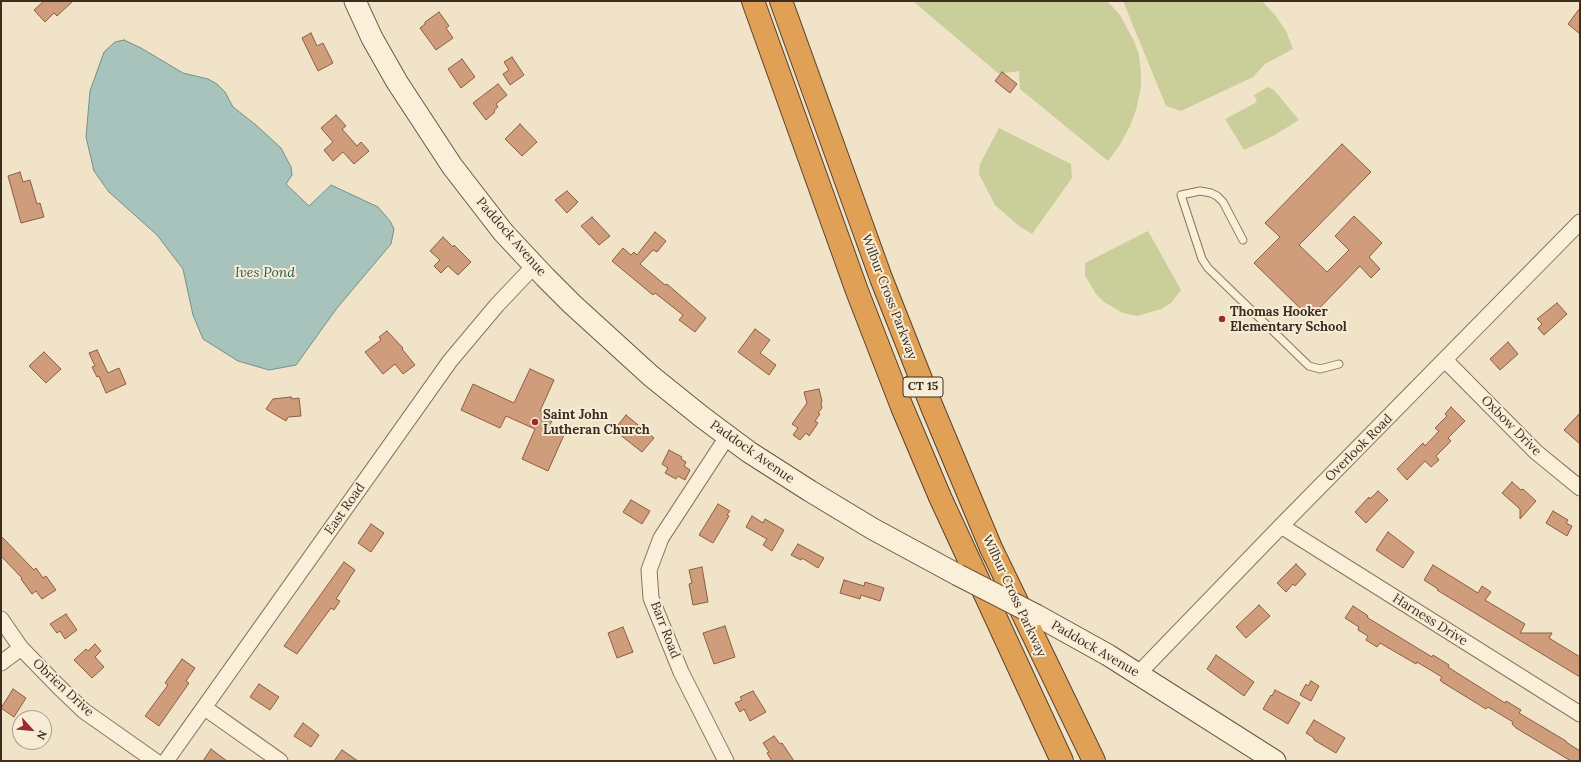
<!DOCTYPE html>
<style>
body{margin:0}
#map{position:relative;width:1581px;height:762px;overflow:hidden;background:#f0e3c7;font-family:Lora,serif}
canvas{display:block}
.frame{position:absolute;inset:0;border:2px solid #3c2d1f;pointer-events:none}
.north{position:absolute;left:12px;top:710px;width:40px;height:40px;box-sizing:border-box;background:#f7edd7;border:1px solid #aca08d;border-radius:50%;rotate:117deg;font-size:11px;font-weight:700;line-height:16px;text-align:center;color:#3c2d1f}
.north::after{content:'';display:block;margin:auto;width:14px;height:18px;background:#9d2a2d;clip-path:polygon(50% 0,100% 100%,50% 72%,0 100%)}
</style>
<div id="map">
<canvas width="1581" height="762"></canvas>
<div class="frame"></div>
<div class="north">N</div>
</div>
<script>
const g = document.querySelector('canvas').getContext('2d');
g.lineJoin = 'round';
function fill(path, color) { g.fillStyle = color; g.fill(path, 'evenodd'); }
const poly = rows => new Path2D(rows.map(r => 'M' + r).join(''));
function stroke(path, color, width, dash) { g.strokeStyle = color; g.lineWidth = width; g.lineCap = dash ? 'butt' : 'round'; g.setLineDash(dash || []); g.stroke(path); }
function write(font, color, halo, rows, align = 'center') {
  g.font = font + ' Lora,serif'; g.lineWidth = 4; g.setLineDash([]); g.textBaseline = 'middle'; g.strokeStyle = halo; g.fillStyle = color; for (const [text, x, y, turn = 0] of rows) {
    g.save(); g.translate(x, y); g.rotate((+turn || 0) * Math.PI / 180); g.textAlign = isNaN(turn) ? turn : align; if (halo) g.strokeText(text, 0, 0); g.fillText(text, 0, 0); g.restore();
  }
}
fill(poly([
 [915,1,1107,1,1120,15,1134,41,1139,55,1141,72,1141,86,1137,107,1130,126,1119,146,1108,161,1020,89,1019,71,999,74,914,2],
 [1123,1,1262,1,1275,15,1286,31,1293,49,1265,64,1253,77,1181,111,1166,106],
 [1268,87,1274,90,1299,120,1273,136,1244,150,1225,119,1257,102,1254,95],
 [999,128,1071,164,1072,178,1032,234,1019,226,995,205,979,174,980,164],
 [1148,231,1181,290,1171,303,1161,309,1137,316,1123,313,1104,302,1096,294,1085,276,1085,263]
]), '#c9ce9a');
const water = poly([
 [124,40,141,48,183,73,208,79,217,84,225,92,233,107,256,125,281,148,291,167,292,175,286,184,309,206,331,185,378,207,390,221,394,229,391,244,337,308,296,365,269,370,238,361,203,339,193,315,183,269,157,235,109,192,94,171,86,137,90,91,104,52,115,42,124,40]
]);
fill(water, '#a8c3bb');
stroke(water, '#6e9289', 1);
const building = poly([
 [44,1,73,1,57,16,54,13,45,22,34,10,44,1],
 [1580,8,1580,34,1568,24,1580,8],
 [439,12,449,26,446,28,453,38,436,50,420,28,425,24,425,22,439,12],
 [311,33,317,46,323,43,333,63,318,71,302,38,311,33],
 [512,57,524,75,510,85,503,74,509,70,504,62,512,57],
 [462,59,475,77,461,88,448,69,462,59],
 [1002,72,1017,84,1010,93,995,81,1002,72],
 [498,84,507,95,496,104,498,107,494,110,495,112,486,120,473,103,498,84],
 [336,115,346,126,342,129,357,146,361,142,369,151,354,164,343,152,333,161,324,150,333,142,321,128,336,115],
 [520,124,537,142,522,156,505,139,520,124],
 [1342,144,1371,172,1299,245,1327,272,1349,250,1335,236,1354,216,1382,243,1369,257,1380,269,1371,278,1360,266,1310,318,1254,263,1280,237,1265,223,1342,144],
 [20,172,23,182,30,180,37,204,40,203,44,217,21,223,8,176,20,172],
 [567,191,578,202,567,213,555,200,567,191],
 [592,217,610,236,599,245,581,226,592,217],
 [655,232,666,241,657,252,653,250,640,264,665,285,667,284,706,318,695,332,679,320,683,315,655,293,653,295,612,261,623,248,631,255,634,252,637,255,655,232],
 [443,237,453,247,454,245,471,262,458,275,448,266,441,273,434,266,440,260,430,251,443,237],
 [1557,303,1567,314,1544,335,1538,328,1542,324,1537,319,1557,303],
 [755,329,770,340,760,353,776,365,769,375,738,352,755,329],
 [387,331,403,348,402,349,415,365,403,374,395,364,383,374,365,352,381,340,379,337,387,331],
 [1508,342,1518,354,1500,370,1490,359,1508,342],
 [97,350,108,373,119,368,126,384,106,393,99,376,97,377,92,367,95,366,89,353,97,350],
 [44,352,61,369,46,383,29,366,44,352],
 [530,369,554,380,540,411,554,417,548,428,564,435,548,471,522,459,535,429,506,416,500,428,461,410,473,384,514,403,530,369],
 [819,389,822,401,821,403,822,408,818,413,820,414,815,421,818,423,809,436,806,433,800,440,793,435,798,428,792,424,807,403,804,392,819,389],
 [291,397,292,399,299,398,301,416,288,417,286,421,266,409,273,399,291,397],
 [1451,407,1465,421,1448,438,1451,441,1436,456,1439,460,1431,467,1425,461,1407,480,1397,469,1423,443,1425,446,1439,431,1435,428,1447,416,1445,414,1451,407],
 [1580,413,1580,444,1564,430,1580,413],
 [626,415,654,438,642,452,614,430,626,415],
 [669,450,682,457,681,459,686,462,684,466,690,470,685,480,678,476,676,479,665,473,668,468,662,464,669,450],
 [1512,482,1521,490,1523,489,1536,501,1520,519,1520,509,1502,493,1512,482],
 [1378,491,1388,500,1366,523,1355,512,1369,497,1370,499,1378,491],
 [631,500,650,511,642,524,623,512,631,500],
 [718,504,730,511,727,515,729,516,713,543,699,535,718,504],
 [1553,511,1568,520,1566,523,1572,526,1567,536,1546,523,1553,511],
 [752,516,763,523,765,519,784,530,772,551,763,545,767,539,746,527,752,516],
 [371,524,384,533,371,552,358,543,371,524],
 [1388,532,1414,552,1403,568,1376,550,1388,532],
 [1,536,34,570,36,568,43,578,46,576,56,590,42,599,36,591,32,594,21,579,22,578,1,556,1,536],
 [798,544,824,558,818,568,802,558,801,560,791,555,798,544],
 [344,562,355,570,336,599,340,601,334,610,331,608,297,654,284,646,344,562],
 [1296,564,1306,574,1295,586,1293,584,1286,592,1277,583,1296,564],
 [1433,565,1478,593,1482,586,1491,592,1485,600,1525,624,1520,633,1552,633,1549,638,1580,657,1580,677,1437,590,1438,589,1424,580,1433,565],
 [702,567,708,602,693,605,689,584,692,583,689,570,702,567],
 [844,580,864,586,865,582,884,588,880,601,861,595,860,599,840,593,844,580],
 [1259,605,1270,616,1246,638,1236,627,1259,605],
 [1353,606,1367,615,1368,618,1432,657,1433,655,1449,665,1448,667,1454,671,1505,703,1506,701,1521,710,1519,713,1566,741,1566,742,1580,751,1580,761,1571,761,1516,728,1512,724,1513,722,1488,707,1486,709,1442,682,1440,680,1442,677,1417,662,1416,664,1380,643,1377,647,1366,640,1368,636,1358,630,1359,627,1345,618,1353,606],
 [66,614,77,630,65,639,60,631,57,633,50,624,66,614],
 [725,626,735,657,714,664,703,633,725,626],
 [623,627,633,652,617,658,608,633,623,627],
 [95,644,101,651,95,657,104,667,92,678,74,660,86,649,88,651,95,644],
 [1216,655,1254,682,1244,696,1207,669,1216,655],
 [182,659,195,668,186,681,189,683,159,726,145,716,168,685,165,683,182,659],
 [1311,681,1319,686,1311,701,1300,695,1306,684,1308,686,1311,681],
 [259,684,279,697,270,710,250,697,259,684],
 [13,689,26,698,14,717,1,708,13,689],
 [1275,690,1300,703,1288,724,1263,709,1271,695,1272,696,1275,690],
 [753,691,766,712,750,721,744,709,740,712,735,703,742,700,740,697,753,691],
 [1314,720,1345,738,1336,753,1314,740,1314,738,1306,733,1314,720],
 [303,723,319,735,311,747,294,736,303,723],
 [774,736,780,744,782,743,794,761,772,761,767,753,769,752,763,743,774,736],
 [211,749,227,761,203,761,211,749],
 [342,750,358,761,334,761,342,750]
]);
fill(building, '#cf9d7c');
stroke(building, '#8c5d40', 1);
const lane = poly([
 [1243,240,1223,202,1217,196,1211,193,1200,191,1181,195,1202,259,1208,268,1309,366,1320,369,1339,364]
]);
const street = poly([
 [1445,360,1536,452,1580,488],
 [1281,526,1580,714],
 [1,619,21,648,58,686,84,711,155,761],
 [1,663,21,648],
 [1138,674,1281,526,1580,222],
 [205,708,280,761],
 [166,761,450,361,497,305,534,266],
 [726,761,681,672,651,598,649,570,661,538,727,437]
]);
const secondary = poly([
 [355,1,372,38,397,82,452,166,503,232,545,277,572,304,651,376,702,417,749,452,810,491,873,529,958,575],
 [1036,615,1108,655,1275,761]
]);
const highway = poly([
 [753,1,857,291,902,407,940,497,1062,761],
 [781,1,881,278,932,407,991,548,1094,761]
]);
stroke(lane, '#8c745b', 9);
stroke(street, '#8c745b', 17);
stroke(secondary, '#6e553e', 23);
stroke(highway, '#5a422f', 24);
stroke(lane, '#faf0da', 7);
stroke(street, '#faf0da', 15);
stroke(secondary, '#faf0da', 21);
stroke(highway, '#e0a157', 22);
const secondaryBridge = poly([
 [958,575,1036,615]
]);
stroke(secondaryBridge, '#6e553e', 23, []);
stroke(secondaryBridge, '#faf0da', 21);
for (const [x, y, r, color] of [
 [1222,319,4,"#9d2a2d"],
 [535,422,4,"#9d2a2d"]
]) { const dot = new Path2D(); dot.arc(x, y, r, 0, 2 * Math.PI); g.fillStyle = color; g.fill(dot); stroke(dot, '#f7edd7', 1.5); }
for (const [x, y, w] of [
 [923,387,40]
]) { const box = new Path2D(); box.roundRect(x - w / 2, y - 10, w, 20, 3); g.fillStyle = '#f7edd7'; g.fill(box); stroke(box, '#3c2d1f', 1); }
write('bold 12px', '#3c2d1f', null, [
 ["CT 15",923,387]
]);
write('13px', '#3c2d1f', '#f7edd7', [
 ["Paddock Avenue",511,237,49],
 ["Wilbur Cross Parkway",889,297,69],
 ["Oxbow Drive",1511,426,45],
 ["Overlook Road",1359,448,-45],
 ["Paddock Avenue",752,452,35],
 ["East Road",345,509,-55],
 ["Wilbur Cross Parkway",1014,596,65],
 ["Harness Drive",1430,620,32],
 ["Barr Road",665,630,69],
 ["Paddock Avenue",1095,649,30],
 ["Obrien Drive",63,688,43]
]);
write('bold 13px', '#3c2d1f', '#f7edd7', [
 ["Thomas Hooker",1230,312],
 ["Elementary School",1230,327],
 ["Saint John",543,415],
 ["Lutheran Church",543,430]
], 'left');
write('italic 14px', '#2e5c58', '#f7edd7', [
 ["Ives Pond",265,273]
]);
</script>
